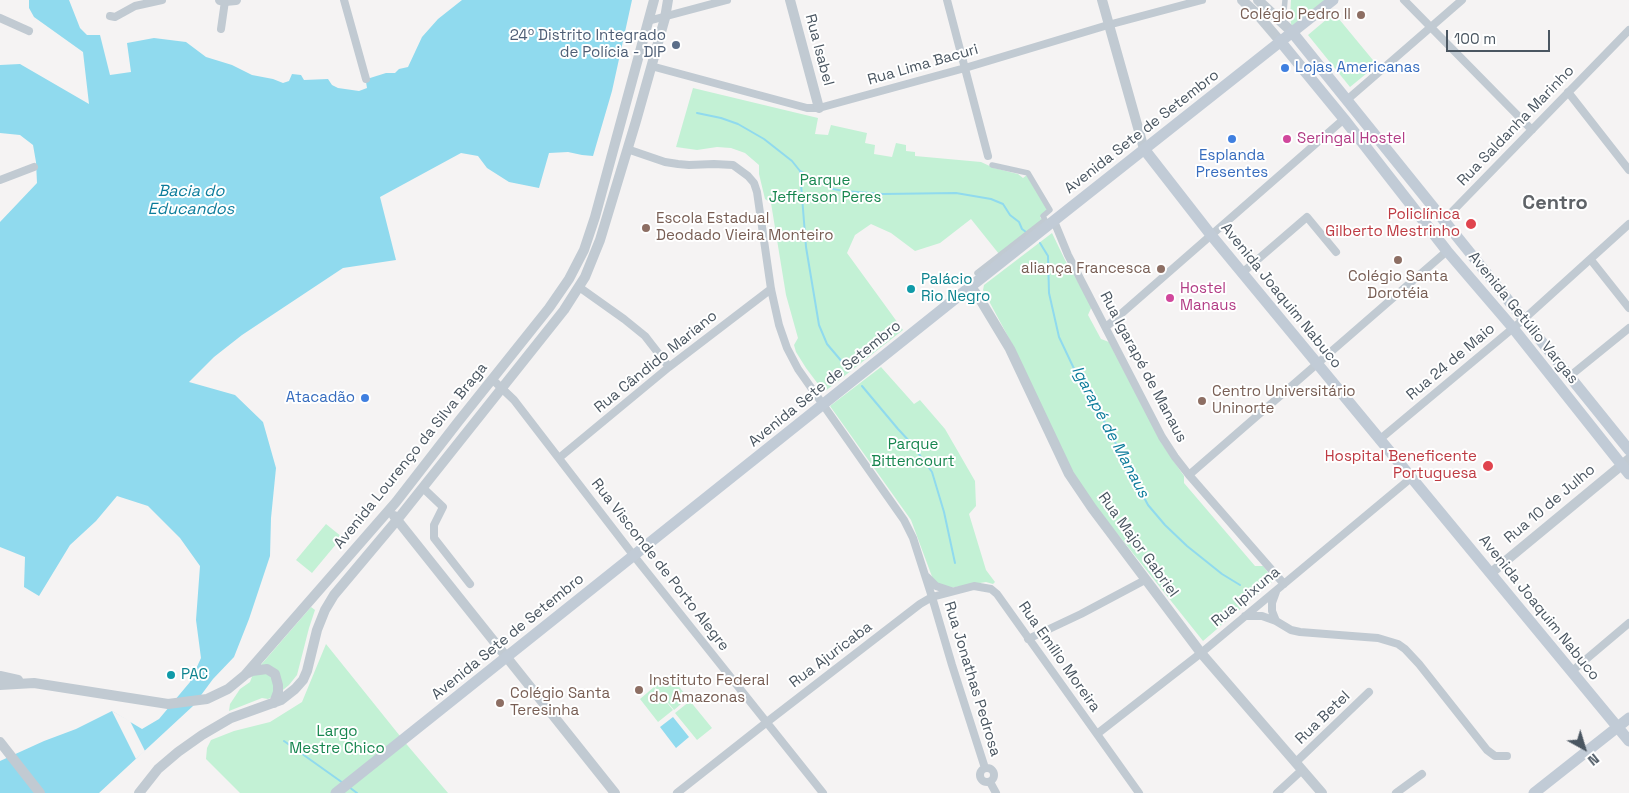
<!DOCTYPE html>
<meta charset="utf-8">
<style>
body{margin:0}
#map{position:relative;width:1629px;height:793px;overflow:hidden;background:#f5f3f3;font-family:"Space Grotesk",sans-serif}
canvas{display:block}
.north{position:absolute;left:1559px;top:723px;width:50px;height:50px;-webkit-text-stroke:4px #fff;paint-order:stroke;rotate:141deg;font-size:14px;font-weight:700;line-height:20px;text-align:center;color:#4a5661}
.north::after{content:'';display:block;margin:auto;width:18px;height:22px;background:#4a5661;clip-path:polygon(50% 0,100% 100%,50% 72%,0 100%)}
.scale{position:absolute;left:1446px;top:30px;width:104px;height:22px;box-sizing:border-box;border:2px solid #4a5661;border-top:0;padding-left:6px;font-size:15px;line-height:18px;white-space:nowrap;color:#4a5661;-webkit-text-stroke:4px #fff;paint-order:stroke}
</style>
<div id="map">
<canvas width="1629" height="793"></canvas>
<div class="north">N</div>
<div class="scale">100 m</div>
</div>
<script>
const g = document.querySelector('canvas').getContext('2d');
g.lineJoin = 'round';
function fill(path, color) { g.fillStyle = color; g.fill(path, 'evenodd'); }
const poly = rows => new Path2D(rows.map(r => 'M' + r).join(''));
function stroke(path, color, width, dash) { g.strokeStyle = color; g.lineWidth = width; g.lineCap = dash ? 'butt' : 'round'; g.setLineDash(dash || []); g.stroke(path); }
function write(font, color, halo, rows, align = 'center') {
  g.font = font + ' "Space Grotesk",sans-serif'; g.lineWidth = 4; g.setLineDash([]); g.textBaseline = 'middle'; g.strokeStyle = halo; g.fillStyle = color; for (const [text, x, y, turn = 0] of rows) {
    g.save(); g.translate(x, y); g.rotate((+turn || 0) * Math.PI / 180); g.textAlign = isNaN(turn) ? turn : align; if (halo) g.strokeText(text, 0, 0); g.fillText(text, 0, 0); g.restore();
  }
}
fill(poly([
 [1291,0,1328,0,1292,29,1290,17],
 [1334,13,1377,65,1350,87,1308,35],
 [693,88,818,118,815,134,828,135,831,125,867,133,865,143,875,145,874,154,892,157,896,143,906,145,906,151,915,152,915,156,981,162,994,168,1018,174,1023,178,1027,175,1048,209,1040,217,1042,220,999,254,971,219,940,243,915,251,891,233,871,224,855,235,847,253,903,330,824,392,806,368,796,352,794,345,798,338,786,295,771,203,765,199,759,174,759,165,745,153,731,148,717,147,697,150,676,147],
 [1052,233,1065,260,1092,306,1088,315,1101,339,1109,342,1162,444,1184,476,1184,483,1255,566,1263,566,1272,577,1273,581,1203,641,1096,507,1072,471,1011,342,983,290,984,285],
 [881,367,914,404,920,400,945,429,975,481,976,506,969,514,986,570,995,582,993,584,986,582,950,588,934,582,911,520,830,406],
 [326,524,342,537,312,573,296,560],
 [311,607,315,610,309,628,297,675,289,685,278,694,268,699,262,698,229,711,230,704,240,689,250,682,253,674],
 [326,644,408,746,448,793,240,793,206,759,207,748,211,740,234,731,270,722,302,702],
 [670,675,688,698,674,710,655,687],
 [654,687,673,710,658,722,640,699],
 [690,701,712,728,697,740,675,713]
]), '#c3f1d5');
fill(poly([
 [29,0,69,0,80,28,87,35,100,35,110,75,131,72,127,43,154,38,186,42,206,57,232,65,252,75,273,79,283,83,289,81,292,74,301,75,304,80,328,79,332,85,338,88,359,91,367,88,366,82,370,78,386,73,395,73,399,69,408,67,422,37,438,19,462,0,632,0,612,91,593,156,582,155,568,152,549,153,539,188,509,182,487,168,478,156,461,153,380,197,396,260,343,268,242,335,214,357,189,382,235,395,263,422,276,468,271,518,270,556,249,619,234,657,213,679,193,706,99,793,0,793,0,761,44,741,76,729,112,711,142,729,159,719,190,682,201,658,196,620,200,566,180,538,148,506,117,496,96,521,70,545,39,596,24,587,25,557,0,547,0,222,37,183,36,162,33,145,20,135,0,133,0,65,20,64,89,104,83,52,34,17,29,8],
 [673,717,689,737,676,748,660,727]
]), '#90daee');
fill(poly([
 [112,711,130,721,145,751,136,759]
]), '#f5f3f3');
stroke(poly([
 [697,113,721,118,738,124,764,139,792,161,800,171,833,189,844,191,883,194,956,193,991,199,1003,204,1010,215,1019,222,1022,229,1026,232],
 [800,171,806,247,819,325,827,344,849,370],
 [1040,243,1048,256,1049,293,1059,337,1077,375,1103,419,1148,505,1165,525,1187,546,1222,574,1240,585],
 [862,386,898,429,911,443,932,472,944,512,955,563],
 [284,741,343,783],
 [349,787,357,793]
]), '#90daee', 2);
stroke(poly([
 [1283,23,1285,0],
 [977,273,1045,220,1043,216,1050,210,1028,173,992,165]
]), '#c1cad2', 5.5);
stroke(poly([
 [344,0,366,79],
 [947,0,988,156],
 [1404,0,1532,130],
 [110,16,115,17,135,6,162,0],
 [0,18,29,31],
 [648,21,727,0],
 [221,29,225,1],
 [651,66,807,108,819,108,965,68,1108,25,1202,0],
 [1568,92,1629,170],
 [1348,99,1462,0],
 [627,149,665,162,678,164,689,165,714,164,733,165,748,176,754,183,757,192,771,289,779,325,787,348,798,369,904,520,913,538,932,597,974,586,991,589,997,594,1139,793],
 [0,180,34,167],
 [1444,220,1629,30],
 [1054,221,1068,255,1162,437,1175,457,1189,475,1284,584],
 [1591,260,1629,308],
 [1242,273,1307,217,1336,252],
 [579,287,624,319,645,336,669,367],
 [1106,327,1344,119],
 [1570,376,1629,328],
 [492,379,514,400,634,556,823,793],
 [1379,440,1524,319,1629,224],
 [559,458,669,367,771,289],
 [1189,475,1447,251],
 [423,488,443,507,434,525,434,538,470,584],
 [927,577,936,586,951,591],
 [1276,592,1272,603,1272,611,1276,621],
 [1245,616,1262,616,1276,621,1291,630,1300,632,1378,638,1398,644,1405,649,1419,664,1487,750,1495,756,1507,756],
 [1028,639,1081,614,1145,580],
 [1571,672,1629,623],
 [1097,734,1201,653,1411,478],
 [1296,762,1369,692],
 '980 775a7 7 0 1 1 14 0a7 7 0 1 1-14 0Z',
 [990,782,996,793],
 [677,793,767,722,920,604,932,597,952,665,985,768],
 [1277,793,1302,770],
 [1396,793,1422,774]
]), '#c1cad2', 8);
stroke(poly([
 [220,0,225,1,236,0],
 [790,0,819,108],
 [1102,0,1144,149],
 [1242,0,1257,14,1280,41],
 [1258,0,1292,32],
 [971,287,978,296,1010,349,1069,474,1092,508,1201,653,1322,793],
 [394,516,615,793],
 [1491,573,1629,459],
 [246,674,252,671,267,669,275,674,278,685,278,692,274,703],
 [0,676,18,680],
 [0,685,34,683,168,704,207,699,228,689,245,675,396,502,458,422,549,308,569,279,584,250,595,217,654,0],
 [0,742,40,793],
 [139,793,158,769,178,752,202,735,231,718,281,700,295,689,303,680,307,671,317,630,325,610,334,595,397,520,564,310,585,277,600,240,636,121,665,18,668,0]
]), '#c1cad2', 10);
stroke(poly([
 [1292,32,1629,450],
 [1280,41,1344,119,1447,251,1513,328,1629,474],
 [1144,149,1211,235,1629,741],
 [336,793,965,291,1333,0],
 [1534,793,1629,718]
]), '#c1cbd6', 11);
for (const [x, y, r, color] of [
 [1361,15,5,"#8d6e63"],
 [676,45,5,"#5c6f8a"],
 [1285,68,5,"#3f7fe0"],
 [1232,139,5,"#3f7fe0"],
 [1287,139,5,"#d1479c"],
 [1471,224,6,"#e0444e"],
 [646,228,5,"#8d6e63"],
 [1398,260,5,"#8d6e63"],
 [1161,269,5,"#8d6e63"],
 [911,289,5,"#0f9aa8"],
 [1170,298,5,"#d1479c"],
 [365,398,5,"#3f7fe0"],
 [1202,401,5,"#8d6e63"],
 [1488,466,6,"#e0444e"],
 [171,675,5,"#0f9aa8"],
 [639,690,5,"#8d6e63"],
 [500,703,5,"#8d6e63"]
]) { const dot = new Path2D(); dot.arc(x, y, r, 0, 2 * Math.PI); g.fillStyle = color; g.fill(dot); stroke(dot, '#fff', 2); }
write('15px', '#785e54', '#fff', [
 ["Colégio Pedro II",1351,15,"right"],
 ["Escola Estadual",656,219],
 ["Deodado Vieira Monteiro",656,236],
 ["aliança Francesca",1151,269,"right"],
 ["Colégio Santa",1398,277,"center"],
 ["Dorotéia",1398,294,"center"],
 ["Centro Universitário",1212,392],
 ["Uninorte",1212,409],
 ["Instituto Federal",649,681],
 ["do Amazonas",649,698],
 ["Colégio Santa",510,694],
 ["Teresinha",510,711]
], 'left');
write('15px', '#4e5e75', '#fff', [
 ["24º Distrito Integrado",666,36],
 ["de Polícia - DIP",666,53]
], 'right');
write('15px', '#4a5661', '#fff', [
 ["Rua Isabel",819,50,75],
 ["Rua Lima Bacuri",923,65,-16],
 ["Rua Saldanha Marinho",1516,126,-46],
 ["Avenida Sete de Setembro",1142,132,-38],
 ["Avenida Joaquim Nabuco",1281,296,51],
 ["Avenida Getúlio Vargas",1523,318,51],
 ["Rua Cândido Mariano",656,362,-39],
 ["Rua 24 de Maio",1451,362,-40],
 ["Rua Igarapé de Manaus",1143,367,62],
 ["Avenida Sete de Setembro",825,384,-39],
 ["Avenida Lourenço da Silva Braga",411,456,-51],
 ["Rua 10 de Julho",1550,504,-40],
 ["Rua Major Gabriel",1138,545,54],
 ["Rua Visconde de Porto Alegre",660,565,52],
 ["Rua Ipixuna",1246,597,-40],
 ["Avenida Joaquim Nabuco",1539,608,51],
 ["Avenida Sete de Setembro",508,637,-39],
 ["Rua Ajuricaba",831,655,-37],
 ["Rua Emílio Moreira",1059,657,55],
 ["Rua Jonathas Pedrosa",972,679,73],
 ["Rua Betel",1323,718,-44]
]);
write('15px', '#366cbe', '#fff', [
 ["Lojas Americanas",1295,68],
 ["Esplanda",1232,156,"center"],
 ["Presentes",1232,173,"center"],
 ["Atacadão",355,398,"right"]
], 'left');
write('15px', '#b23c85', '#fff', [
 ["Seringal Hostel",1297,139],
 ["Hostel",1180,289],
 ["Manaus",1180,306]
], 'left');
write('15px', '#17864f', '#fff', [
 ["Parque",825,181],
 ["Jefferson Peres",825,198],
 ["Parque",913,445],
 ["Bittencourt",913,462],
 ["Largo",337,732],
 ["Mestre Chico",337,749]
]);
write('15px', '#be3a42', '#fff', [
 ["Policlínica",1460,215],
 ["Gilberto Mestrinho",1460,232],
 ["Hospital Beneficente",1477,457],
 ["Portuguesa",1477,474]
], 'right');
write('15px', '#0d838f', '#fff', [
 ["Palácio",921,280],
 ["Rio Negro",921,297],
 ["PAC",181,675]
], 'left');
write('italic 16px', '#0c7c9b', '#fff', [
 ["Bacia do",191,192],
 ["Educandos",191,210],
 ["Igarapé de Manaus",1110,432,62]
]);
write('bold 20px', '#5f6368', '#fff', [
 ["Centro",1555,204]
]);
</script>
